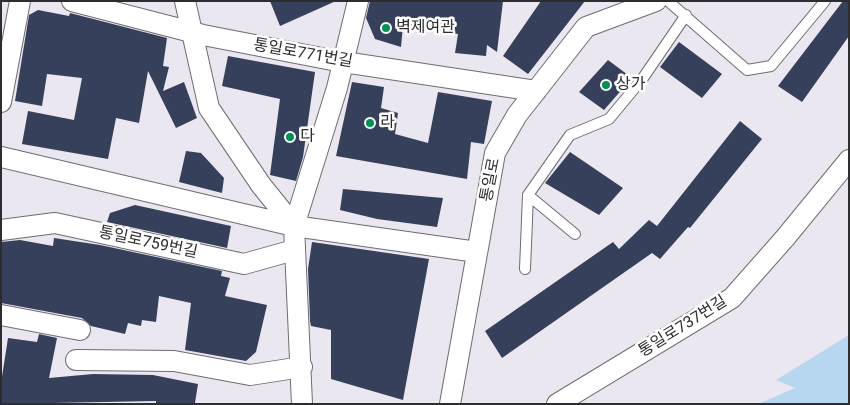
<!DOCTYPE html>
<meta charset="utf-8">
<style>
body{margin:0}
#map{position:relative;width:850px;height:405px;overflow:hidden;background:#eae7f0;font-family:Roboto,sans-serif}
canvas{display:block}
.frame{position:absolute;inset:0;border:2px solid #2d2c2f;pointer-events:none}
</style>
<div id="map">
<canvas width="850" height="405"></canvas>
<div class="frame"></div>
</div>
<script>
const g = document.querySelector('canvas').getContext('2d');
g.lineJoin = 'round';
function fill(path, color) { g.fillStyle = color; g.fill(path, 'evenodd'); }
const poly = rows => new Path2D(rows.map(r => 'M' + r).join(''));
function stroke(path, color, width, dash) { g.strokeStyle = color; g.lineWidth = width; g.lineCap = dash ? 'butt' : 'round'; g.setLineDash(dash || []); g.stroke(path); }
function write(font, color, halo, rows, align = 'center') {
  g.font = font + ' Roboto,"Noto Sans KR",sans-serif'; g.lineWidth = 5; g.setLineDash([]); g.textBaseline = 'middle'; g.strokeStyle = halo; g.fillStyle = color; for (const [text, x, y, turn = 0] of rows) {
    g.save(); g.translate(x, y); g.rotate((+turn || 0) * Math.PI / 180); g.textAlign = isNaN(turn) ? turn : align; if (halo) g.strokeText(text, 0, 0); g.fillText(text, 0, 0); g.restore();
  }
}
fill(poly([
 [849,335,849,404,758,404,795,388,776,380]
]), '#b7d6ef');
fill(poly([
 [270,1,336,1,280,26],
 [370,1,503,1,497,52,487,45,486,56,455,53,458,34,403,25,401,47,375,39,366,18],
 [541,1,585,1,528,74,503,56],
 [843,1,849,1,849,36,802,102,778,86],
 [38,10,69,16,70,13,167,38,163,66,169,67,163,91,184,82,197,118,176,128,148,71,139,123,116,118,108,159,22,144,28,111,74,120,82,78,47,74,42,106,15,101,29,15],
 [679,42,722,74,702,98,660,67],
 [228,56,315,72,303,157,296,181,270,175,280,99,222,86],
 [608,60,632,78,604,110,579,92],
 [352,82,384,87,381,108,398,113,395,134,428,143,438,92,492,101,484,144,471,142,467,179,336,156],
 [740,121,762,139,690,228,688,227,660,259,652,253,502,358,485,331,613,242,619,249,649,220,657,226],
 [186,151,201,153,224,178,222,193,179,182],
 [570,152,623,188,599,215,545,183],
 [343,189,443,198,437,227,377,219,340,210],
 [135,205,231,226,227,248,107,222,110,213],
 [54,238,100,245,222,271,221,276,230,278,225,296,267,305,256,352,246,361,185,350,191,303,159,296,156,322,142,320,141,326,128,323,125,334,91,326,82,318,1,303,1,242,20,240,53,246],
 [312,242,429,259,403,400,331,379,331,330,311,326,310,321,308,269],
 [39,334,57,338,49,378,93,374,153,375,198,384,195,403,156,403,156,401,1,404,1,383,8,338,37,342]
]), '#37405b');
const service = poly([
 [668,1,747,70,771,66,825,1],
 [528,195,575,234],
 [525,269,528,195,570,135,609,119,643,78,686,15]
]);
const minor = poly([
 [72,1,203,35,337,61,536,91],
 [185,1,209,108,261,185,294,226],
 [1,102,20,1],
 [1,157,294,226,477,252],
 [1,230,55,223,244,264,294,250],
 [1,315,80,330],
 [76,360,174,361,250,375,302,367],
 [302,404,294,226,337,88,358,1],
 [450,404,495,153,517,115,586,27,656,1],
 [557,404,732,298,785,238,849,160]
]);
stroke(service, '#6e6c73', 12);
stroke(minor, '#6e6c73', 22);
stroke(service, '#fff', 10);
stroke(minor, '#fff', 20);
for (const [x, y, r, color] of [
 [386,28,5,"#019151"],
 [606,85,5,"#019151"],
 [370,123,5,"#019151"],
 [290,137,5,"#019151"]
]) { const dot = new Path2D(); dot.arc(x, y, r, 0, 2 * Math.PI); g.fillStyle = color; g.fill(dot); stroke(dot, '#fff', 2); }
write('16px', '#2d2c2f', '#fff', [
 ["벽제여관",396,28],
 ["상가",616,85],
 ["라",380,123],
 ["다",300,137]
], 'left');
write('16px', '#2d2c2f', '#fff', [
 ["통일로771번길",303,54,10],
 ["통일로",491,180,-79],
 ["통일로759번길",148,243,12],
 ["통일로737번길",683,327,-32]
]);
</script>
